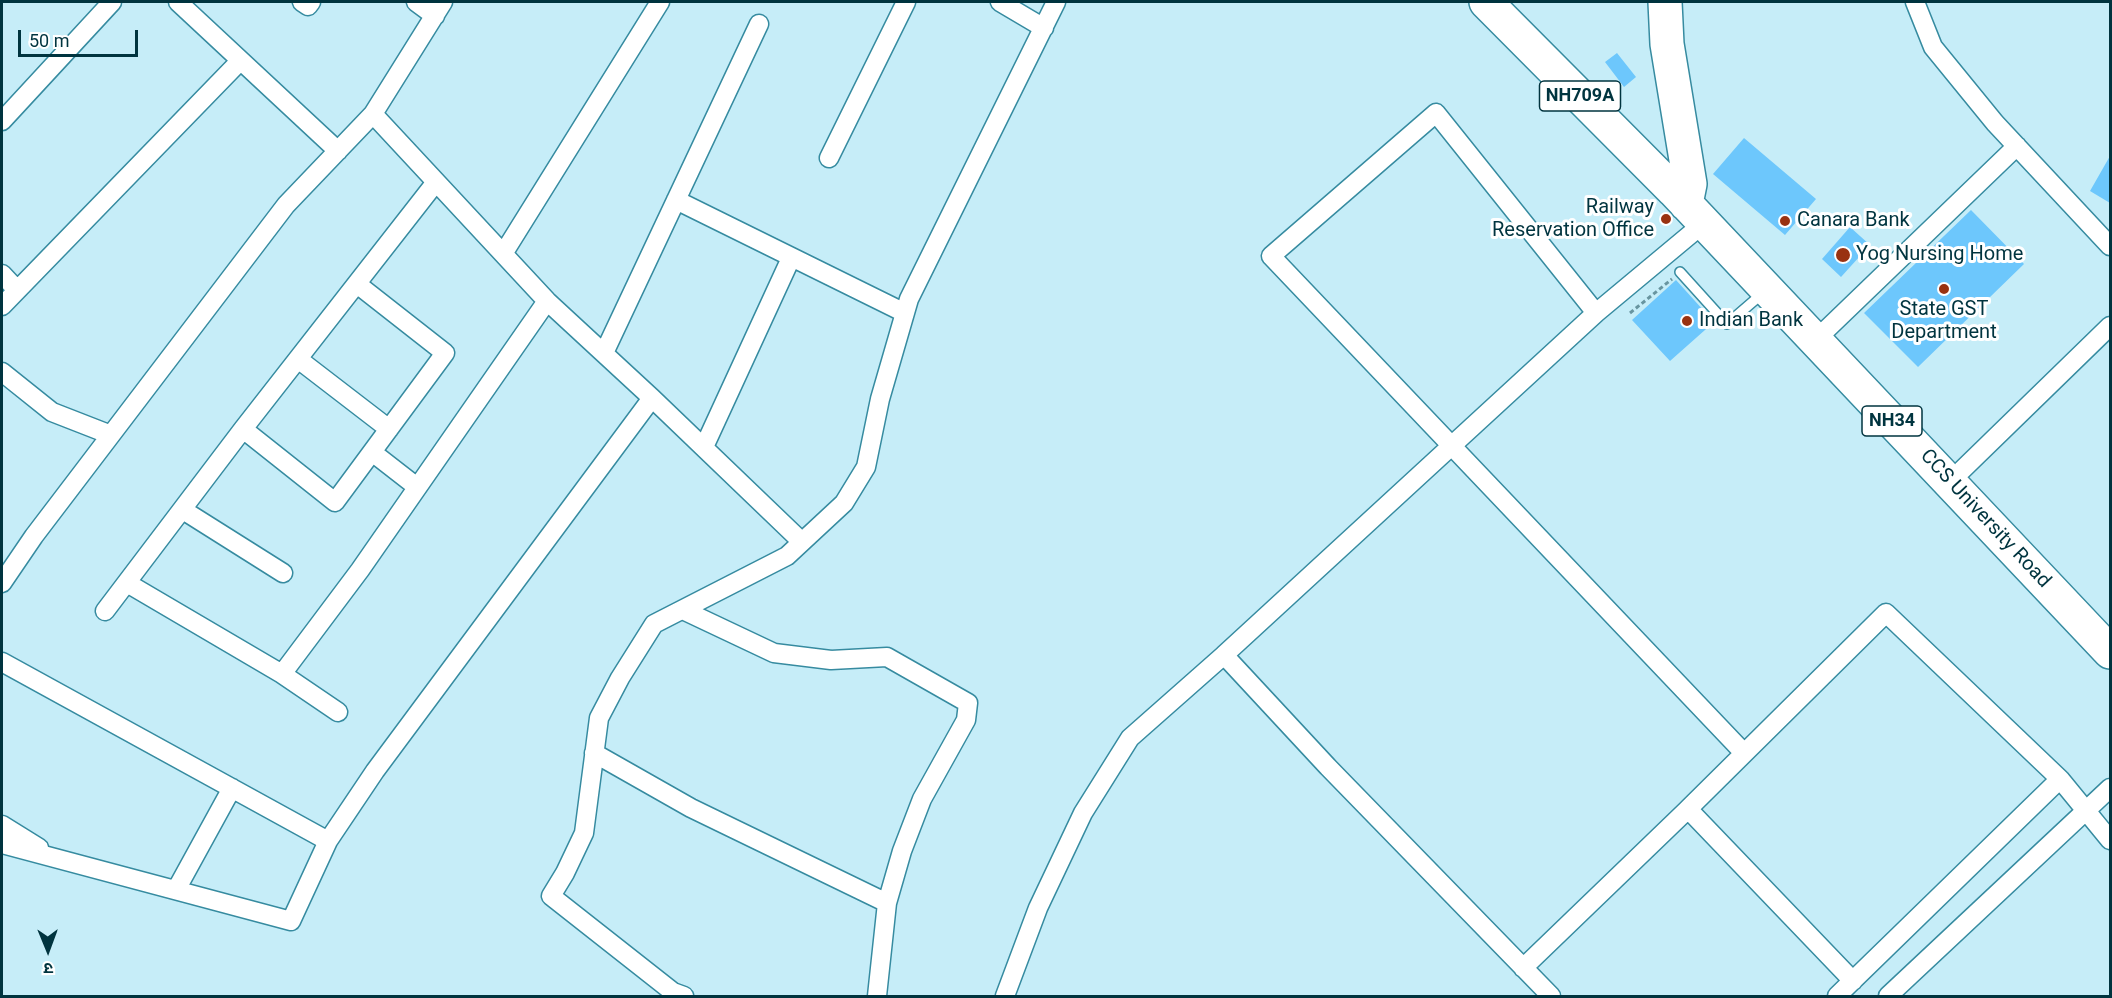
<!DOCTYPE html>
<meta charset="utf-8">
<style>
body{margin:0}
#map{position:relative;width:2112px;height:998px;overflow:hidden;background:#c6edf8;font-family:Roboto,"Noto Sans Devanagari",sans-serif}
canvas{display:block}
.frame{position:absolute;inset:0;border:3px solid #00343f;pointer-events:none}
.north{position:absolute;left:18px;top:920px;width:60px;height:60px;-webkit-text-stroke:4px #fff;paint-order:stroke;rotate:179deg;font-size:16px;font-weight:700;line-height:24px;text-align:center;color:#00343f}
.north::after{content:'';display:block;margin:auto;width:21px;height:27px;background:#00343f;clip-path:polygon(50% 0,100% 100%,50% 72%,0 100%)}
.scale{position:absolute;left:18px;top:30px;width:120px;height:27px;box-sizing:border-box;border:3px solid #00343f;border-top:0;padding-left:8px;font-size:18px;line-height:21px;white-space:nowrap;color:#00343f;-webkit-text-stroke:4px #fff;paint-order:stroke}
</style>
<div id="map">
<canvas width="2112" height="998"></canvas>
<div class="frame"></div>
<div class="north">उ</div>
<div class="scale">50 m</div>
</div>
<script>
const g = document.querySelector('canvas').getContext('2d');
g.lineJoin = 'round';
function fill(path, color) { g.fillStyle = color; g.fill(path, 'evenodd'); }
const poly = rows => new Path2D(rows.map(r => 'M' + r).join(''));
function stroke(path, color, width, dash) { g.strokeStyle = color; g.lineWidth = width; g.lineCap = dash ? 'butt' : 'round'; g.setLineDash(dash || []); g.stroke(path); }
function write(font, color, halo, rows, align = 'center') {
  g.font = font + ' Roboto,sans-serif'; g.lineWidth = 6; g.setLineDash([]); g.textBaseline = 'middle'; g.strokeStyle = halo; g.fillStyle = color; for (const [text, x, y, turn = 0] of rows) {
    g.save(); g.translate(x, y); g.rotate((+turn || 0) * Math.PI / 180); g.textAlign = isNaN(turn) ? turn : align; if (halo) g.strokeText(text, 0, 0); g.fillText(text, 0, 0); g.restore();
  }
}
fill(poly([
 [1617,53,1636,77,1624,87,1605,62],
 [1744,138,1816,199,1785,235,1713,174],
 [2110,156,2110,203,2090,191],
 [1971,210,2024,264,1918,367,1864,313],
 [1850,227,1870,245,1841,277,1822,259],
 [1676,280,1714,322,1670,361,1632,320]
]), '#6dc7fc');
const lane = poly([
 [1680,272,1727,324,1756,299]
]);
const street = poly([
 [178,2,338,151],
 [302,2,308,6,311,2],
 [416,2,435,16],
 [443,2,373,114,547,301,652,398,802,542],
 [1000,2,1044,28],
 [1915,2,1933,47,1995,123,2110,246],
 [2,121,112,2],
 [829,158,906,2],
 [676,200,905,313],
 [1704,223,1596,313,1436,113,1271,256,1744,753],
 [503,254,660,2],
 [2,274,17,290],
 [2,306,240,61],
 [1827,329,2017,146],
 [604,353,759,24],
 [298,359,389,429],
 [2,372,52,412,111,435],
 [243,429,335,502,445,353,357,284],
 [704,447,791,258],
 [372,452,417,487],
 [1962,470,2110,326],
 [183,510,283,573],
 [2,583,34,536,286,205,373,114],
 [127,583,282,674,338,712],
 [683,610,774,653,831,660,887,657,968,703,966,720,922,799,902,851,887,903,877,996],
 [105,611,243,429,436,182],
 [1224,655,1596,313],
 [2,662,328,841,375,771,652,398],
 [282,674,360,570,547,301],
 [594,753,691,808,887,903],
 [2,825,39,848],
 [2,844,291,921,328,841],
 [176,890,232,788],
 [1523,968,1688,809],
 [1853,981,1688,809,1886,613,2060,779,2110,840],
 [684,996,673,992,551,896,565,873,584,833,599,718,620,678,654,624,787,556,844,503,866,467,880,399,909,299,1056,2],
 [1005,996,1038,908,1083,813,1130,738,1224,655,1328,767,1551,996],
 [1837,996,2060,779],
 [1888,996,2110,788]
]);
const highway = poly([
 [1486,2,1674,191,2110,652],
 [1665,2,1667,44,1690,184,1686,204]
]);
stroke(lane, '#368ba0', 12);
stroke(street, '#368ba0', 21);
stroke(highway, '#368ba0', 36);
stroke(poly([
 [1630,313,1672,279]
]), '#6895a0', 3, [4.5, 3]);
stroke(lane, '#fff', 9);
stroke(street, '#fff', 18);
stroke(highway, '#fff', 33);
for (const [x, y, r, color] of [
 [1666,219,6,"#993211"],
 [1785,221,6,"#993211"],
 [1843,255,8,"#993211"],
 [1944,289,6,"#993211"],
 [1687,321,6,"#993211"]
]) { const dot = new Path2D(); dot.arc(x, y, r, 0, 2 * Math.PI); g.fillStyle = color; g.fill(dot); stroke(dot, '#fff', 2); }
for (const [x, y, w] of [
 [1580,96,81],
 [1892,421,60]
]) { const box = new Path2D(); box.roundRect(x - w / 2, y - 15, w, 30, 4.5); g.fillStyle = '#fff'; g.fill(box); stroke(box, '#00343f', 1.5); }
write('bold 18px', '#00343f', null, [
 ["NH709A",1580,96],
 ["NH34",1892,421]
]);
write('20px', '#00343f', '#fff', [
 ["Railway",1654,208,"right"],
 ["Reservation Office",1654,231,"right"],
 ["Canara Bank",1797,221],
 ["Yog Nursing Home",1856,255],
 ["State GST",1944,310,"center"],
 ["Department",1944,333,"center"],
 ["Indian Bank",1699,321]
], 'left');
write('20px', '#00343f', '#fff', [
 ["CCS University Road",1985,519,47]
]);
</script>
